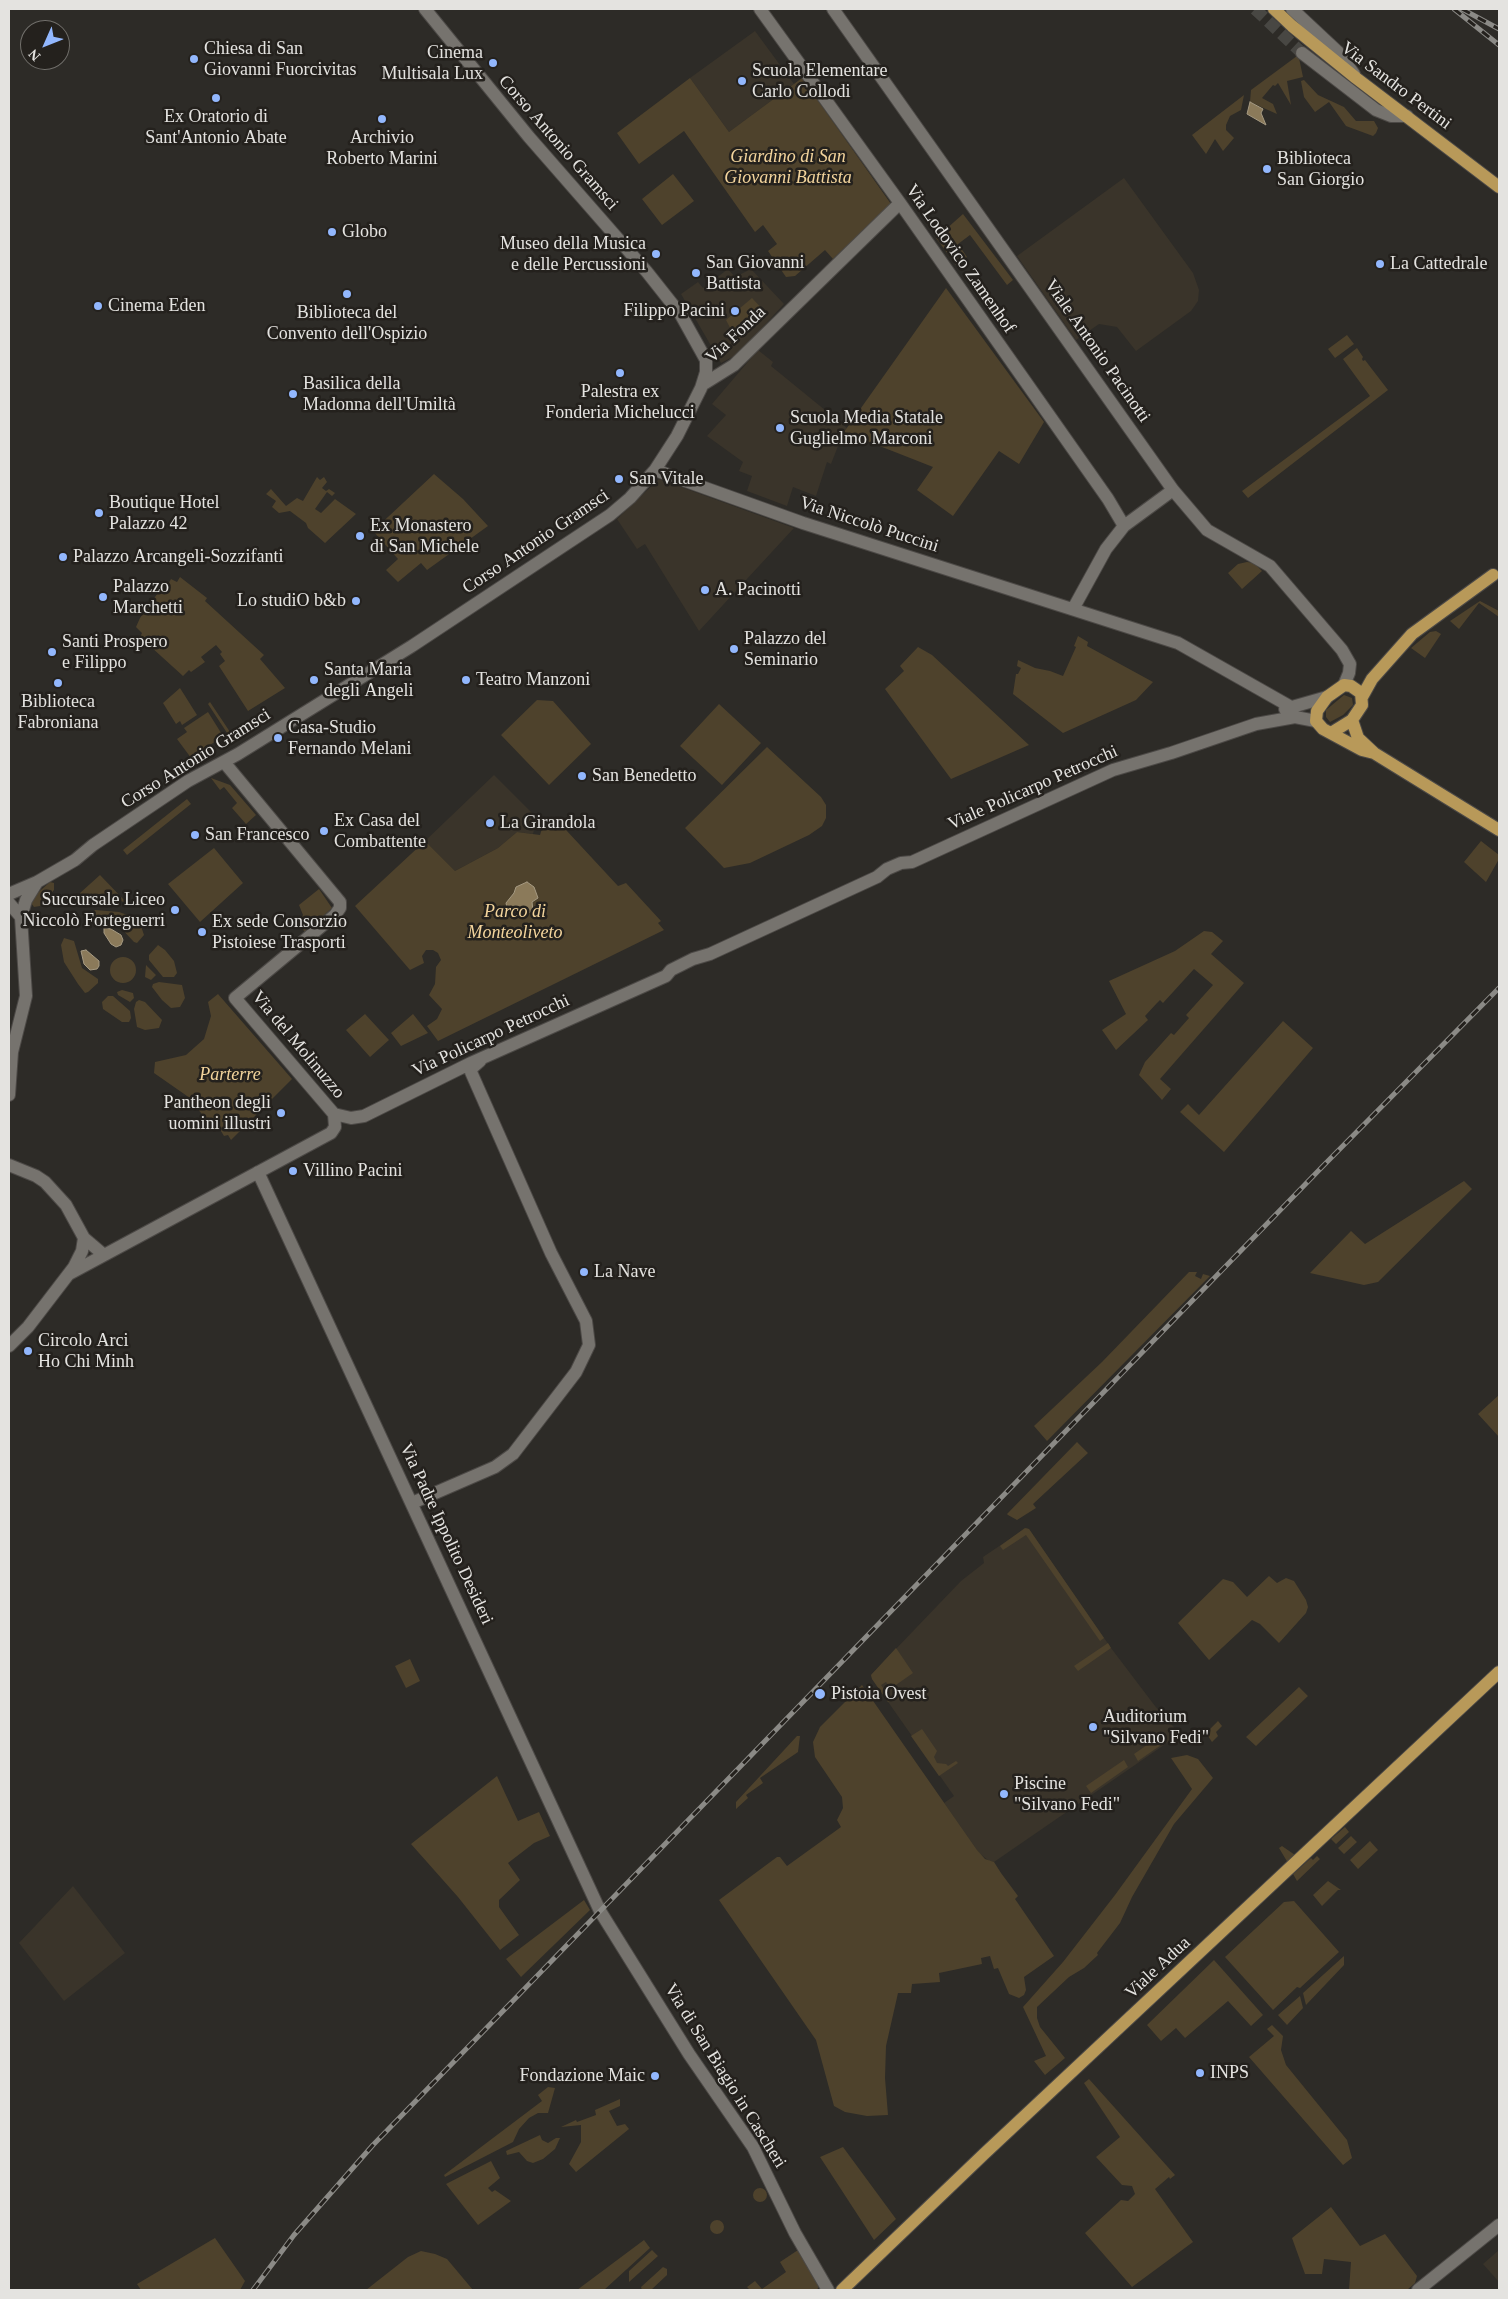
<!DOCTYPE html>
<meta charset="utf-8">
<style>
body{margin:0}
#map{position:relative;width:1508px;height:2299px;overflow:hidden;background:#2d2b27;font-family:"Times New Roman",serif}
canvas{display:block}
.frame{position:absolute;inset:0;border:10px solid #e4e3e0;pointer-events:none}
.north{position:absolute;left:20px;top:20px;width:50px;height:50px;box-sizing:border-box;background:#24211d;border:1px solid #716f6b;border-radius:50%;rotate:226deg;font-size:14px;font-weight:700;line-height:20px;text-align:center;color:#e4e3e0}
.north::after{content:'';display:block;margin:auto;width:18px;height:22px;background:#92b7fd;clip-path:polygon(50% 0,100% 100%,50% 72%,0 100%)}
</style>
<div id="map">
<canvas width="1508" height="2299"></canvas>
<div class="frame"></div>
<div class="north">N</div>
</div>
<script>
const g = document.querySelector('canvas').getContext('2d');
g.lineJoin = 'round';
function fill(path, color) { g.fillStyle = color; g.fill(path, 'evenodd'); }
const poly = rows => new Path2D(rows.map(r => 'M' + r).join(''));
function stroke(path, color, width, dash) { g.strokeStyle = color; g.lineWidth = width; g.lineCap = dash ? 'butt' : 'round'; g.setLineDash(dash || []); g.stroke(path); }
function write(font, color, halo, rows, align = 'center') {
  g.font = font + ' "Times New Roman",serif'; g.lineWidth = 5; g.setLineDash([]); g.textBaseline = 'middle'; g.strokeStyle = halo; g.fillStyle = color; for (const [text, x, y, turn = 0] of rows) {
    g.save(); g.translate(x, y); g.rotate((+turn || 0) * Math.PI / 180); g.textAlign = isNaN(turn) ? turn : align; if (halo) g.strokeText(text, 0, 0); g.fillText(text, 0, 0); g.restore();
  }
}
fill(poly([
 [755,31,794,84,729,132,690,78],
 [1124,178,1193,273,1199,290,1198,301,1191,311,1136,351,1117,327,1099,324,1076,340,1017,256],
 [728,269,735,277,751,269,784,304,738,354,721,363,681,294,698,282,703,288],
 [758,350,773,362,771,366,847,428,844,432,854,436,852,444,840,441,831,464,827,462,816,496,793,487,787,506,747,491,752,476,739,471,743,462,707,436,726,415,712,404],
 [659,479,794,528,699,631,645,544,637,549,617,519],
 [494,775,535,816,533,818,536,821,533,834,517,832,498,848,455,871,425,841],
 [1026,1528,1029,1529,1111,1648,1155,1706,1180,1734,994,1862,989,1861,979,1853,944,1803,954,1796,872,1679,871,1675,961,1581,984,1563,983,1557],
 [73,1886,125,1953,64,2001,19,1943],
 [1499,2250,1499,2282,1483,2264]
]), '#3a342a');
fill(poly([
 [1297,56,1299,58,1303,77,1287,81,1291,105,1278,83,1275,86,1273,85,1262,98,1273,104,1277,114,1250,102,1251,90],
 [690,78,729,132,802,78,891,204,833,259,825,250,795,276,786,277,768,251,777,244,763,225,755,232,684,131,639,164,617,133],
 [1304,80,1318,95,1344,107,1356,121,1374,121,1378,128,1376,133,1373,136,1346,126,1329,102,1315,112,1304,97,1301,81],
 [1244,95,1241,110,1230,116,1226,125,1226,130,1234,138,1223,151,1215,139,1206,154,1192,135],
 [673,174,694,201,662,225,642,199],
 [963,214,1013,280,1007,285,970,235,958,244,967,257,956,265,936,238],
 [946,288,1044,422,1019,464,999,451,953,516,917,490,933,467,844,432],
 [752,298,765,312,737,341,726,320],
 [1347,335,1354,344,1335,358,1328,349],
 [1357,348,1363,357,1362,359,1363,361,1365,360,1388,390,1248,498,1242,491,1370,396,1343,359],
 [434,474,463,499,488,526,427,570,421,563,398,582,386,570,398,559,373,531],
 [317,477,320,480,324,477,327,482,322,488,326,491,329,489,335,493,332,496,327,492,315,509,321,513,335,499,356,514,325,543,308,528,306,523,290,511,279,513,272,507,276,501,266,494,271,489,286,506,297,498,303,501],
 [1247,562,1254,563,1262,571,1242,589,1228,573,1238,564],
 [180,577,207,598,205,601,264,655,260,659,285,688,248,711,219,666,225,661,220,654,222,652,216,645,201,657,205,662,191,672,189,670,183,676,140,637,142,633,136,627,140,618,160,590,164,592,171,579,177,582],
 [1480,601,1499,611,1499,617,1479,603,1459,629,1450,621],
 [1436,631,1441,634,1425,658,1411,648,1430,632],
 [1078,636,1088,642,1087,646,1153,682,1136,700,1063,733,1013,694,1016,674,1018,674,1021,668,1017,666,1018,660,1035,668,1050,671,1063,676,1076,647,1074,646],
 [918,647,932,655,1029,745,951,779,885,689,904,671,900,666],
 [180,688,197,715,182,725,180,721,176,724,163,703],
 [1344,695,1352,698,1353,705,1343,715,1330,722,1326,717,1326,710],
 [537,700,553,701,591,744,549,785,501,735],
 [210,702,236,741,233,742,208,704],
 [719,704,761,743,722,785,680,746],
 [208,712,223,736,203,750,205,753,200,756,204,762,197,766,177,739,187,732,184,728],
 [767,747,821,797,826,805,826,818,822,826,809,835,750,863,724,868,685,828],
 [211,778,230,785,256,815,246,824,232,808,237,803,224,787,220,790],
 [187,799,191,804,127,855,123,850],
 [554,817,618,886,626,883,661,921,658,923,664,930,438,1041,427,1026,437,1019,442,1009,429,995,435,984,436,967,441,960,438,953,433,950,426,950,422,956,424,963,410,970,355,906,425,841,455,871,498,848,517,832,540,835,544,822,548,818],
 [1481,841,1499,855,1499,859,1486,882,1464,862],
 [214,848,243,883,200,922,168,884],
 [100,875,125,901,124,902,104,896,83,898,80,896,80,893],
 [50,882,54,883,54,890,40,906,34,907,31,903,33,897],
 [319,889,332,908,305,932,298,924,303,915,299,905],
 [95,910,119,912,133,917,141,926,144,935,137,943,134,942,119,926,106,921,94,921,92,913],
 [1204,931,1212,932,1223,941,1211,954,1244,983,1160,1079,1171,1089,1162,1100,1139,1075,1145,1062,1171,1033,1174,1035,1189,1018,1186,1015,1213,985,1194,969,1163,1003,1160,1000,1157,1003,1145,1016,1148,1020,1116,1050,1102,1030,1126,1014,1109,981,1175,951],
 [64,938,74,941,82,968,98,979,98,983,88,992,85,993,78,984,64,962,61,945],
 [158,945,165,950,174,961,177,973,174,977,163,977,149,960,149,955],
 '110 970a13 13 0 1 1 26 0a13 13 0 1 1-26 0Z',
 [146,965,156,975,151,980,145,977],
 [159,982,182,985,185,998,180,1007,171,1008,162,1000,152,987,153,984],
 [122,990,133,993,134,998,130,1002,118,995,117,992],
 [218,994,292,1079,231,1140,228,1135,224,1136,215,1121,206,1119,187,1096,154,1073,155,1062,186,1055,204,1039,211,1016,208,1002],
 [108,996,113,996,130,1011,131,1018,129,1022,122,1022,103,1009,102,1002],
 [139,1000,145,1002,162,1020,159,1028,145,1030,137,1027,134,1009,136,1002],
 [365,1014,389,1040,370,1057,346,1030],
 [413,1014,428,1033,401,1046,391,1033],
 [1283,1021,1313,1048,1224,1152,1180,1112,1188,1104,1199,1115],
 [1464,1181,1472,1189,1378,1282,1364,1285,1310,1273,1351,1231,1365,1244],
 [1189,1272,1197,1272,1195,1276,1201,1279,1203,1274,1210,1276,1047,1441,1034,1426,1102,1362],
 [1499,1395,1499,1437,1478,1414],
 [1077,1442,1088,1453,1033,1504,1036,1508,1017,1520,1008,1515,1007,1514],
 [1025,1528,1029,1529,1104,1638,1100,1641,1026,1535,1003,1550,1000,1546],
 [1269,1576,1277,1583,1286,1578,1294,1581,1306,1600,1308,1607,1306,1613,1279,1643,1260,1624,1252,1620,1209,1660,1178,1623,1223,1579,1233,1582,1247,1597],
 [1108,1643,1111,1648,1078,1671,1074,1666],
 [896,1648,913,1673,893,1687,900,1698,898,1699,886,1682,881,1685,891,1699,888,1702,872,1679,871,1675],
 [410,1659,420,1681,406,1688,395,1666],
 [862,1685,977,1850,985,1859,994,1862,1001,1873,1018,1896,1015,1899,1054,1956,1024,1977,1026,1990,1024,1995,1019,1998,1009,1994,998,1968,994,1969,990,1956,981,1958,982,1964,939,1973,940,1982,912,1984,911,1993,898,1993,886,2046,885,2078,888,2115,867,2116,845,2112,834,2106,816,2040,719,1900,777,1857,780,1857,787,1866,841,1827,837,1820,843,1808,842,1797,815,1757,813,1742,820,1727],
 [1299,1687,1308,1696,1256,1746,1246,1737],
 [1218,1721,1222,1726,1216,1732,1218,1736,1212,1742,1206,1733],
 [922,1729,937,1751,934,1757,937,1763,946,1764,948,1766,956,1761,958,1763,939,1776,911,1736],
 [797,1736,800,1736,798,1752,760,1778,763,1783,746,1795,748,1798,736,1809,736,1802],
 [1157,1738,1161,1745,1138,1761,1134,1754],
 [1187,1755,1198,1759,1213,1778,1174,1824,1132,1897,1120,1923,1097,1953,1098,1955,1084,1968,1069,1977,1037,2007,1037,2018,1040,2027,1065,2058,1045,2075,1034,2061,1046,2056,1023,2007,1063,1962,1115,1895,1192,1789,1171,1758],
 [1124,1760,1128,1767,1091,1793,1086,1786],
 [497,1776,518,1821,539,1812,550,1836,534,1843,508,1863,520,1880,499,1900,499,1907,519,1935,500,1950,458,1897,411,1844],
 [1345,1827,1349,1832,1336,1844,1331,1839],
 [1351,1836,1357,1842,1344,1854,1338,1848],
 [1370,1841,1378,1850,1358,1869,1350,1860],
 [1282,1846,1295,1855,1288,1863,1279,1848],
 [1317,1856,1320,1859,1297,1881,1293,1874,1311,1858,1313,1860],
 [1328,1881,1341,1890,1338,1890,1322,1906,1313,1895],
 [584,1900,590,1910,521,1977,506,1959],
 [1294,1901,1339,1952,1300,1988,1297,1987,1273,2010,1225,1957,1284,1902],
 [1344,1956,1344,1965,1306,2005,1303,1993],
 [1214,1960,1263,2015,1251,2026,1228,2001,1185,2038,1176,2028,1161,2041,1147,2025],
 [1300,1996,1303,2008,1287,2025,1278,2015],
 [1272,2025,1283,2036,1281,2050,1286,2065,1347,2140,1352,2158,1343,2165,1249,2057,1274,2036,1267,2029],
 [1089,2079,1175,2175,1170,2179,1169,2177,1155,2189,1193,2242,1132,2287,1085,2233,1121,2200,1128,2201,1135,2194,1132,2186,1122,2185,1096,2157,1120,2137,1084,2083],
 [548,2087,555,2088,548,2113,538,2113,529,2118,519,2129,513,2142,445,2177,444,2175,542,2101,538,2095],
 [620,2099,620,2106,609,2111,617,2126,625,2124,629,2129,576,2172,569,2164,581,2142,581,2125,561,2127,576,2120,577,2122,596,2115,595,2110],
 [540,2135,542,2140,548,2143,556,2138,560,2138,555,2149,543,2159,533,2163,527,2161,519,2152,507,2155,506,2151],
 [843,2147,896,2219,874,2240,820,2157],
 [491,2161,500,2178,488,2188,492,2192,495,2190,511,2201,478,2225,446,2184],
 '753 2195a7 7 0 1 1 14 0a7 7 0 1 1-14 0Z',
 [1331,2207,1360,2246,1385,2234,1417,2276,1415,2283,1407,2290,1349,2290,1351,2262,1324,2259,1322,2274,1305,2274,1292,2238],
 '710 2227a7 7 0 1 1 14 0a7 7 0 1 1-14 0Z',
 [215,2238,245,2281,240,2290,141,2290,137,2284],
 [644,2240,650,2248,604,2290,577,2290],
 [652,2250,658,2256,629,2282,629,2271],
 [798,2250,819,2286,817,2290,750,2290,747,2287,755,2281,762,2289,786,2272,780,2262],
 [421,2251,435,2254,447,2259,473,2290,366,2290,408,2257],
 [663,2267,667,2269,667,2275,651,2290,642,2290,641,2287]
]), '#4e422c');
const water = poly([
 [1250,102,1263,109,1261,113,1266,125,1247,114,1250,102],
 [527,882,534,887,538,898,532,902,533,911,527,913,521,909,508,912,506,903,514,893,516,887,527,882],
 [104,928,111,929,121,935,123,940,121,945,116,947,111,944,104,933,104,928],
 [86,950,99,961,99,966,97,969,90,970,84,964,81,951,86,950]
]);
fill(water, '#8b7a5a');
stroke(water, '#a69a82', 1);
stroke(poly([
 [1255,9,1302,53]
]), '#484743', 12, [12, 6]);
const minor = poly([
 [760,9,900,203,1108,499,1124,526],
 [833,9,1173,490,1207,530,1270,566,1342,650,1350,664,1349,673,1344,685],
 [1292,9,1338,52,1354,74],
 [1302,53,1376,110,1391,116,1407,116],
 [702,385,734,365,900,203],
 [655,470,803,523,1178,643,1291,707],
 [1073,609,1106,549,1124,526,1173,490],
 [1285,709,1327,697],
 [224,762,340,902,340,908,335,915,235,998,334,1114],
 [9,894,37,882,75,860,93,845,188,781,238,754,412,646,610,515,630,498,655,470,677,436,701,388,706,372,706,360,681,315,647,272,529,137,425,9],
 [9,903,21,917],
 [9,1095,12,1052,26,996,21,917,26,900,37,882],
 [334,1114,351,1118,364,1116,471,1063,666,976,671,970,693,959,710,954,877,877,887,869,901,863,912,862,1113,770,1171,753,1256,724,1295,717,1316,721],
 [9,1165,36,1176,45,1182,66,1205,84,1238,104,1255],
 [258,1172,600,1911,689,2054,753,2147,795,2233,828,2290],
 [69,1274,331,1133,335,1127,334,1114],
 [9,1346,28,1327,74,1267,82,1251,84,1238],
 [412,1503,495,1467,513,1454,576,1372,589,1345,586,1321,551,1253,471,1072,472,1068,480,1061],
 [1418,2290,1499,2225]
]);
const major = poly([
 [1274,9,1292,26,1356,78,1499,187],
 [1362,697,1372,679,1412,634,1493,575],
 [1352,720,1358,738,1374,753,1499,830],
 [1331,733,1352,720,1362,705,1361,693,1351,686,1344,685,1327,697,1317,711,1316,721,1323,729,1362,750,1374,753],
 [842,2290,984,2154,1499,1672]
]);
stroke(minor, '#4c4946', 14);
stroke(major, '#4c4946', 14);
stroke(minor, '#76736e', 12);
stroke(major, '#b89959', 12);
const rail = poly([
 [1454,9,1499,45],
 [1462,9,1499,29],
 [253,2290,294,2235,373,2145,1323,1166,1499,988]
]);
stroke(rail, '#8b8a86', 5);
stroke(rail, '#24211d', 3, [9]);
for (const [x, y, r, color] of [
 [194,59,5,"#92b7fd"],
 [493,63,5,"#92b7fd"],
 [742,81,5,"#92b7fd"],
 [216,98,5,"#92b7fd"],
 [382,119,5,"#92b7fd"],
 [1267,169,5,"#92b7fd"],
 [332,232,5,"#92b7fd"],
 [656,254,5,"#92b7fd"],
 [1380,264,5,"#92b7fd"],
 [696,273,5,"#92b7fd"],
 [347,294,5,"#92b7fd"],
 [98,306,5,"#92b7fd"],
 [735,311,5,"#92b7fd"],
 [620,373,5,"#92b7fd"],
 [293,394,5,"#92b7fd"],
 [780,428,5,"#92b7fd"],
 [619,479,5,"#92b7fd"],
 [99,513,5,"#92b7fd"],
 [360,536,5,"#92b7fd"],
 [63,557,5,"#92b7fd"],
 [705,590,5,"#92b7fd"],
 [103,597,5,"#92b7fd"],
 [356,601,5,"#92b7fd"],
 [734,649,5,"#92b7fd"],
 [52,652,5,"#92b7fd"],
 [314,680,5,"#92b7fd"],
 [466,680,5,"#92b7fd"],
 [58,683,5,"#92b7fd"],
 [278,738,5,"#92b7fd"],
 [582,776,5,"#92b7fd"],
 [490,823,5,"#92b7fd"],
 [324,831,5,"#92b7fd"],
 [195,835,5,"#92b7fd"],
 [175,910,5,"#92b7fd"],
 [202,932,5,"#92b7fd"],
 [281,1113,5,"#92b7fd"],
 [293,1171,5,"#92b7fd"],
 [584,1272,5,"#92b7fd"],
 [28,1351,5,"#92b7fd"],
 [820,1694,6,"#92b7fd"],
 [1093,1727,5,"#92b7fd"],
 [1004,1794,5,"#92b7fd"],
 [1200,2073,5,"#92b7fd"],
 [655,2076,5,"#92b7fd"]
]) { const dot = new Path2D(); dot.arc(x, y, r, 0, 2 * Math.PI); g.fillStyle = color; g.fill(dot); stroke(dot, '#24211d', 2); }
write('18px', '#e4e3e0', '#24211d', [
 ["Chiesa di San",204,49],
 ["Giovanni Fuorcivitas",204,70],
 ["Cinema",483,53,"right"],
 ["Multisala Lux",483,74,"right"],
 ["Scuola Elementare",752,71],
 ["Carlo Collodi",752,92],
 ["Ex Oratorio di",216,117,"center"],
 ["Sant'Antonio Abate",216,138,"center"],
 ["Archivio",382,138,"center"],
 ["Roberto Marini",382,159,"center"],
 ["Biblioteca",1277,159],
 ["San Giorgio",1277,180],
 ["Globo",342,232],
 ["Museo della Musica",646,244,"right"],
 ["e delle Percussioni",646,265,"right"],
 ["San Giovanni",706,263],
 ["Battista",706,284],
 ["La Cattedrale",1390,264],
 ["Cinema Eden",108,306],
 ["Filippo Pacini",725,311,"right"],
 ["Biblioteca del",347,313,"center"],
 ["Convento dell'Ospizio",347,334,"center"],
 ["Basilica della",303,384],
 ["Madonna dell'Umiltà",303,405],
 ["Palestra ex",620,392,"center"],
 ["Fonderia Michelucci",620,413,"center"],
 ["Scuola Media Statale",790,418],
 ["Guglielmo Marconi",790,439],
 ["San Vitale",629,479],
 ["Boutique Hotel",109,503],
 ["Palazzo 42",109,524],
 ["Ex Monastero",370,526],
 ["di San Michele",370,547],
 ["Palazzo Arcangeli-Sozzifanti",73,557],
 ["Palazzo",113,587],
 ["Marchetti",113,608],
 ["A. Pacinotti",715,590],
 ["Lo studiO b&b",346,601,"right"],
 ["Palazzo del",744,639],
 ["Seminario",744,660],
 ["Santi Prospero",62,642],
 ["e Filippo",62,663],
 ["Santa Maria",324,670],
 ["degli Angeli",324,691],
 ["Teatro Manzoni",476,680],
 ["Biblioteca",58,702,"center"],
 ["Fabroniana",58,723,"center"],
 ["Casa-Studio",288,728],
 ["Fernando Melani",288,749],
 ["San Benedetto",592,776],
 ["Ex Casa del",334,821],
 ["Combattente",334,842],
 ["La Girandola",500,823],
 ["San Francesco",205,835],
 ["Succursale Liceo",165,900,"right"],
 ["Niccolò Forteguerri",165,921,"right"],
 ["Ex sede Consorzio",212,922],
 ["Pistoiese Trasporti",212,943],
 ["Pantheon degli",271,1103,"right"],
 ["uomini illustri",271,1124,"right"],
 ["Villino Pacini",303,1171],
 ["La Nave",594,1272],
 ["Circolo Arci",38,1341],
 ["Ho Chi Minh",38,1362],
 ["Pistoia Ovest",831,1694],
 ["Auditorium",1103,1717],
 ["\"Silvano Fedi\"",1103,1738],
 ["Piscine",1014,1784],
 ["\"Silvano Fedi\"",1014,1805],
 ["INPS",1210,2073],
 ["Fondazione Maic",645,2076,"right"]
], 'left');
write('18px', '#e4e3e0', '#24211d', [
 ["Via Sandro Pertini",1396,86,37],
 ["Corso Antonio Gramsci",558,143,49],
 ["Via Lodovico Zamenhof",960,259,55],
 ["Via Fonda",736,335,-43],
 ["Viale Antonio Pacinotti",1097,351,55],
 ["Via Niccolò Puccini",869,525,18],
 ["Corso Antonio Gramsci",536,542,-34],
 ["Corso Antonio Gramsci",196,759,-32],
 ["Viale Policarpo Petrocchi",1033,788,-24],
 ["Via Policarpo Petrocchi",491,1036,-25],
 ["Via del Molinuzzo",298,1045,50],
 ["Via Padre Ippolito Desideri",446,1534,65],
 ["Viale Adua",1158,1968,-43],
 ["Via di San Biagio in Cascheri",725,2076,58]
]);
write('italic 18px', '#f3d49c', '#24211d', [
 ["Giardino di San",788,157],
 ["Giovanni Battista",788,178],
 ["Parco di",515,912],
 ["Monteoliveto",515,933],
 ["Parterre",230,1075]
]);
</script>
